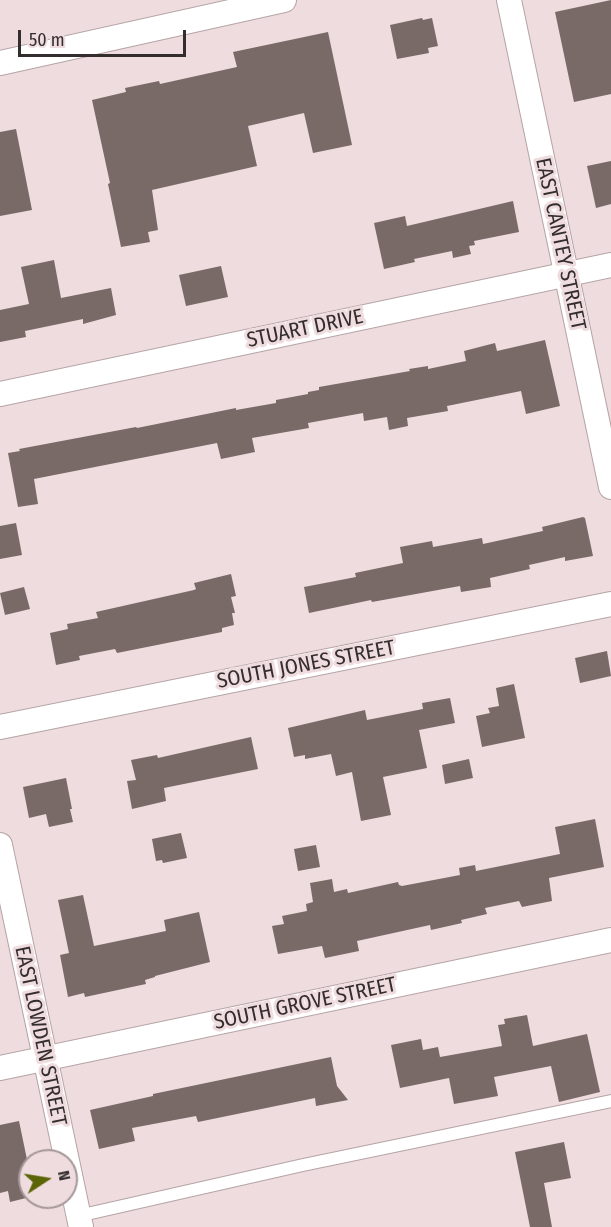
<!DOCTYPE html>
<style>
body{margin:0}
#map{position:relative;width:611px;height:1227px;overflow:hidden;background:#efdcde;font-family:"Fira Sans Condensed",sans-serif}
canvas{display:block}
.north{position:absolute;left:18px;top:1149px;width:60px;height:60px;box-sizing:border-box;background:#efdcde;border:2px solid #a49698;border-radius:50%;rotate:78deg;font-size:16px;font-weight:700;line-height:24px;text-align:center;color:#342d2e}
.north::after{content:'';display:block;margin:auto;width:21px;height:27px;background:#5b6506;clip-path:polygon(50% 0,100% 100%,50% 72%,0 100%)}
.scale{position:absolute;left:18px;top:30px;width:168px;height:27px;box-sizing:border-box;border:3px solid #342d2e;border-top:0;padding-left:8px;font-size:18px;line-height:21px;white-space:nowrap;color:#342d2e;-webkit-text-stroke:4px #efdcde;paint-order:stroke}
</style>
<div id="map">
<canvas width="611" height="1227"></canvas>
<div class="north">N</div>
<div class="scale">50 m</div>
</div>
<script>
const g = document.querySelector('canvas').getContext('2d');
g.lineJoin = 'round';
function fill(path, color) { g.fillStyle = color; g.fill(path, 'evenodd'); }
const poly = rows => new Path2D(rows.map(r => 'M' + r).join(''));
function stroke(path, color, width, dash) { g.strokeStyle = color; g.lineWidth = width; g.lineCap = dash ? 'butt' : 'round'; g.setLineDash(dash || []); g.stroke(path); }
function write(font, color, halo, rows, align = 'center') {
  g.font = font + ' "Fira Sans Condensed",sans-serif'; g.lineWidth = 6; g.setLineDash([]); g.textBaseline = 'middle'; g.strokeStyle = halo; g.fillStyle = color; for (const [text, x, y, turn = 0] of rows) {
    g.save(); g.translate(x, y); g.rotate((+turn || 0) * Math.PI / 180); g.textAlign = isNaN(turn) ? turn : align; if (halo) g.strokeText(text, 0, 0); g.fillText(text, 0, 0); g.restore();
  }
}
fill(poly([
 [611,0,611,94,574,102,555,12],
 [422,18,423,20,432,18,438,46,428,48,429,53,397,59,390,25],
 [328,32,352,145,313,153,304,113,248,126,257,166,152,190,158,230,148,232,150,242,121,247,108,184,110,183,92,100,126,92,125,88,159,81,160,84,237,67,233,52],
 [16,129,32,210,0,216,0,132],
 [611,161,611,204,596,208,587,166],
 [513,201,519,232,474,241,475,245,469,246,471,254,453,258,452,251,414,259,415,262,384,269,374,223,405,216,407,226],
 [54,260,61,298,111,288,116,315,83,324,83,319,25,331,26,337,0,342,0,310,29,304,21,267],
 [221,266,228,297,186,306,179,275],
 [545,340,560,406,526,414,521,391,447,406,448,411,407,418,408,426,389,430,387,417,364,421,363,413,308,423,309,428,252,438,255,452,221,459,217,443,34,479,38,504,18,507,8,453,20,451,19,449,136,427,137,428,236,408,236,410,276,403,276,400,308,394,308,392,319,390,319,387,410,371,409,369,428,366,428,369,466,361,464,351,495,343,497,351],
 [583,517,585,518,593,556,565,561,565,557,529,565,530,569,490,578,491,587,461,592,460,586,372,602,371,600,309,613,304,587,356,577,355,573,403,563,400,547,432,541,433,547,482,538,483,544,543,531,542,527],
 [16,523,22,555,0,559,0,526],
 [231,574,236,596,231,597,235,613,232,613,234,625,222,628,222,632,117,653,115,649,79,656,80,660,56,665,50,633,68,629,67,624,98,618,96,612,194,590,196,589,194,583],
 [24,587,30,609,5,615,0,593],
 [607,651,611,676,580,683,575,658],
 [514,684,525,738,482,747,476,716,490,713,488,708,499,706,496,688],
 [450,698,455,723,419,730,427,768,383,777,391,815,361,821,352,772,336,776,331,754,305,759,305,755,294,757,288,728,365,710,367,720,423,709,422,703],
 [251,737,258,769,164,788,166,801,132,809,127,781,136,780,131,760,157,755,158,758],
 [469,759,473,778,445,784,442,765],
 [66,778,72,809,70,809,73,822,49,827,46,814,29,818,23,787],
 [595,819,604,867,549,878,552,901,522,907,519,901,485,908,487,914,461,920,462,923,431,930,430,925,357,941,359,951,325,958,322,946,278,954,272,926,284,924,282,916,307,911,306,904,313,902,310,883,332,879,334,892,347,889,348,893,398,882,399,885,402,886,460,875,459,868,475,865,476,871,560,854,555,827],
 [181,833,187,858,163,863,162,860,156,861,152,839],
 [316,845,320,867,298,871,294,849],
 [83,895,94,946,166,931,164,920,199,912,210,962,155,976,155,977,145,980,146,984,85,997,84,993,68,997,60,955,69,953,58,900],
 [527,1015,533,1046,587,1034,600,1092,559,1102,551,1066,494,1077,498,1096,454,1104,449,1078,400,1088,391,1045,421,1039,423,1050,438,1047,440,1057,502,1046,498,1025,505,1024,504,1019],
 [331,1057,337,1086,348,1100,316,1106,315,1098,198,1122,196,1116,132,1128,135,1141,99,1149,90,1110,153,1096,153,1094],
 [19,1121,30,1174,30,1197,10,1202,8,1191,0,1193,0,1125],
 [564,1142,571,1178,544,1183,552,1227,530,1227,515,1152]
]), '#796967');
const lane = poly([
 [78,1216,303,1165,611,1101]
]);
const street = poly([
 [509,0,611,487],
 [0,63,284,0],
 [0,394,611,265],
 [0,727,611,604],
 [0,845,81,1227],
 [0,1068,611,940]
]);
stroke(lane, '#b5a4a6', 14);
stroke(street, '#b5a4a6', 26);
stroke(lane, '#fff', 12);
stroke(street, '#fff', 24);
write('21px', '#342d2e', '#efdcde', [
 ["EAST CANTEY STREET",560,244,78],
 ["STUART DRIVE",305,329,-12],
 ["SOUTH JONES STREET",306,665,-11],
 ["SOUTH GROVE STREET",305,1004,-12],
 ["EAST LOWDEN STREET",40,1036,78]
]);
</script>
